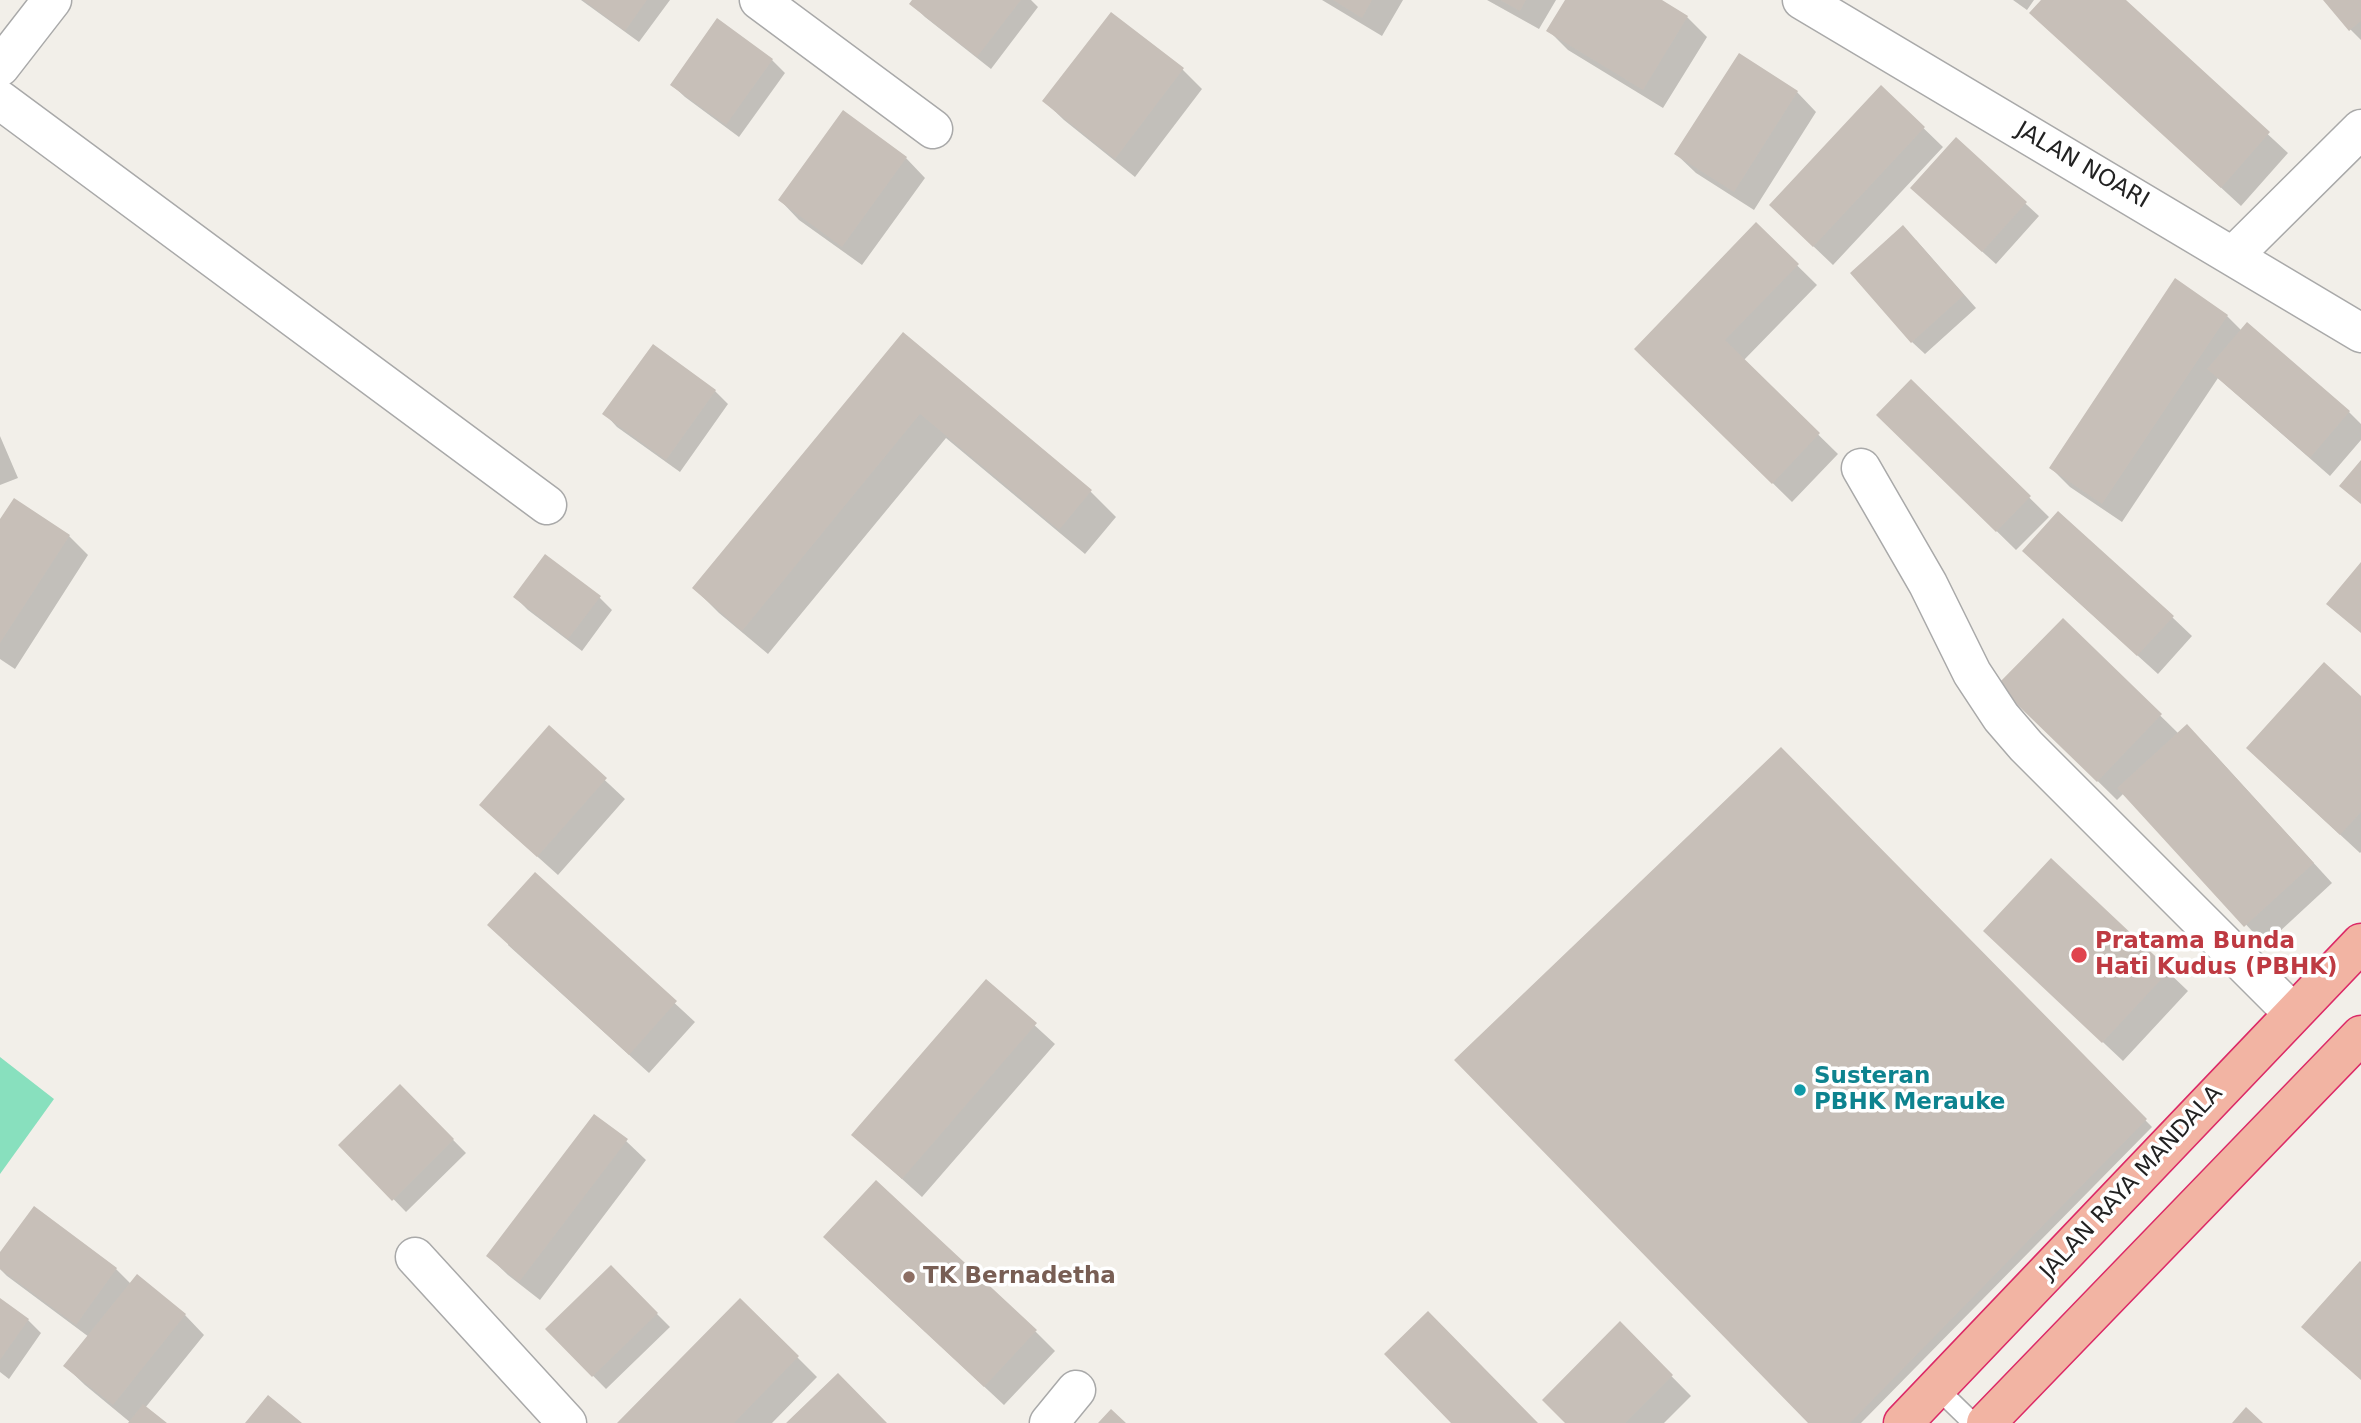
<!DOCTYPE html>
<style>
body{margin:0}
canvas{display:block;background:#f2efe9}
</style>
<canvas width="2361" height="1423"></canvas>
<script>
const g = document.querySelector('canvas').getContext('2d');
g.lineJoin = 'round';
function fill(path, color) { g.fillStyle = color; g.fill(path, 'evenodd'); }
const poly = rows => new Path2D(rows.map(r => 'M' + r).join(''));
function stroke(path, color, width, dash) { g.strokeStyle = color; g.lineWidth = width; g.lineCap = dash ? 'butt' : 'round'; g.setLineDash(dash || []); g.stroke(path); }
function write(font, color, halo, rows, align = 'center') {
  g.font = font + ' "DejaVu Sans",sans-serif'; g.lineWidth = 7; g.setLineDash([]); g.textBaseline = 'middle'; g.strokeStyle = halo; g.fillStyle = color; for (const [text, x, y, turn = 0] of rows) {
    g.save(); g.translate(x, y); g.rotate((+turn || 0) * Math.PI / 180); g.textAlign = isNaN(turn) ? turn : align; if (halo) g.strokeText(text, 0, 0); g.fillText(text, 0, 0); g.restore();
  }
}
fill(poly([
 [0,1057,54,1099,0,1174]
]), '#88e0be');
fill(poly([
 [581,0,670,0,639,42],
 [914,0,1031,0,1038,7,991,69,925,17,912,4],
 [1322,0,1403,0,1382,36],
 [1487,0,1556,0,1539,29],
 [1567,0,1659,0,1687,17,1707,37,1663,108,1568,50,1548,30],
 [2013,0,2034,0,2027,10],
 [2043,0,2123,0,2288,153,2241,206,2049,29],
 [2325,0,2361,0,2361,40,2351,30],
 [1111,14,1183,70,1202,89,1135,177,1064,120,1044,101],
 [718,21,772,60,785,73,739,137,685,97,672,85],
 [1881,87,1943,147,1833,265,1790,224],
 [1797,92,1816,112,1754,210,1696,173,1676,154],
 [1956,140,2039,216,1996,264,1926,201],
 [906,158,925,178,862,265,799,220,780,200],
 [1756,225,1817,285,1743,361,1838,454,1792,502,1636,349],
 [1916,240,1976,308,1925,354,1912,342],
 [2227,316,2242,331,2349,412,2361,424,2361,440,2330,476,2218,378,2122,522,2070,487,2051,468],
 [903,335,1091,492,1116,517,1085,554,946,438,768,654,719,613,694,588],
 [1911,381,2049,517,2016,550,1878,415],
 [715,391,728,404,680,472,617,427,605,414],
 [0,436,18,478,0,485],
 [0,523,69,536,88,555,15,669,0,659],
 [2044,571,2172,617,2192,636,2158,674],
 [515,597,599,597,612,610,582,651,528,610],
 [2063,620,2179,734,2206,745,2332,883,2265,945,2124,793,2117,800,2000,685],
 [2361,698,2361,852,2360,853,2267,767],
 [549,728,625,799,558,875,501,824],
 [1781,750,2152,1127,1861,1423,1811,1423],
 [2051,860,2188,991,2123,1061,2005,950],
 [535,874,695,1022,649,1073,508,945],
 [986,981,1055,1044,922,1197,853,1135],
 [400,1086,466,1153,406,1212,341,1145],
 [626,1141,646,1160,540,1300,508,1275,488,1256],
 [0,1255,116,1269,131,1284,185,1315,204,1335,145,1408,164,1423,131,1423,85,1385,65,1366,89,1337,7,1276,0,1269],
 [845,1257,1036,1332,1055,1351,1004,1405],
 [610,1267,670,1327,606,1389,547,1329],
 [0,1300,28,1320,41,1333,9,1379,0,1372],
 [740,1300,817,1377,772,1423,620,1423],
 [1620,1324,1691,1396,1664,1423,1567,1423]
]), '#0003');
fill(poly([
 [583,0,647,0,625,31],
 [912,0,1021,0,977,57,909,4],
 [1333,0,1372,0,1362,18],
 [1500,0,1526,0,1520,11],
 [1565,0,1662,0,1688,16,1643,90,1546,31],
 [2041,0,2126,0,2270,132,2221,188,2029,13],
 [2323,0,2361,0,2361,21,2349,31],
 [1111,12,1184,68,1115,159,1042,101],
 [717,18,773,59,726,125,670,85],
 [1739,53,1798,91,1734,192,1674,154],
 [1881,85,1925,127,1813,247,1769,205],
 [843,110,907,157,842,247,778,200],
 [1956,137,2027,202,1982,252,1910,188],
 [1756,222,1799,264,1725,340,1820,433,1772,484,1634,349],
 [1903,225,1964,295,1911,343,1850,273],
 [2175,278,2228,315,2102,504,2049,468],
 [2247,322,2350,411,2310,458,2207,369],
 [903,332,1092,490,1059,530,920,414,742,631,692,588],
 [653,344,716,390,666,460,602,414],
 [1911,379,2031,496,1996,532,1876,415],
 [2361,460,2361,504,2339,486],
 [14,498,70,535,0,643,0,519],
 [2058,511,2174,616,2137,656,2022,551],
 [545,554,601,596,568,639,513,597],
 [2361,562,2361,633,2326,604],
 [2063,618,2162,714,2097,782,1997,685],
 [2324,662,2361,696,2361,812,2340,835,2246,748],
 [2187,724,2314,863,2244,927,2117,788],
 [549,725,607,778,537,857,479,805],
 [1781,747,2147,1119,1850,1423,1808,1423,1454,1060],
 [2051,858,2170,970,2102,1043,1983,931],
 [535,872,677,1001,629,1055,487,925],
 [986,979,1037,1023,902,1179,851,1135],
 [400,1084,454,1139,392,1201,338,1145],
 [594,1114,628,1139,519,1282,486,1256],
 [876,1180,1037,1330,984,1387,823,1237],
 [34,1206,117,1268,76,1325,0,1269,0,1252],
 [2360,1261,2361,1262,2361,1380,2301,1327],
 [611,1265,658,1313,592,1377,545,1329],
 [137,1274,186,1314,113,1405,63,1366],
 [0,1298,29,1319,0,1360],
 [740,1298,799,1356,734,1423,617,1423],
 [1428,1311,1538,1423,1451,1423,1384,1354],
 [1620,1321,1673,1375,1625,1423,1565,1423,1542,1400],
 [838,1373,887,1423,786,1423],
 [268,1395,302,1423,245,1423],
 [143,1404,167,1423,128,1423],
 [2246,1407,2263,1423,2232,1423],
 [1111,1409,1126,1423,1098,1423]
]), '#c7bfb8');
const service = poly([
 [1937,1388,1973,1423]
]);
const minor = poly([
 [759,0,933,129],
 [0,67,52,0],
 [0,100,547,505],
 [2234,255,2361,129],
 [1861,468,1928,584,1972,673,2001,717,2026,746,2293,1013],
 [415,1257,567,1423],
 [1049,1423,1076,1390]
]);
const tertiary = poly([
 [1802,0,2361,333]
]);
const trunk = poly([
 [1903,1423,2361,943],
 [1986,1423,2361,1035]
]);
stroke(service, '#a9a9a9', 22);
stroke(minor, '#a9a9a9', 41);
stroke(tertiary, '#a9a9a9', 41);
stroke(trunk, '#dc2a67', 41);
stroke(service, '#fff', 19);
stroke(minor, '#fff', 38);
stroke(tertiary, '#fff', 38);
stroke(trunk, '#f2b4a3', 38);
for (const [x, y, r, color] of [
 [2079,955,9,"#e0444e"],
 [1800,1090,7,"#0f9aa8"],
 [909,1277,7,"#8d6e63"]
]) { const dot = new Path2D(); dot.arc(x, y, r, 0, 2 * Math.PI); g.fillStyle = color; g.fill(dot); stroke(dot, '#fff', 2.5); }
write('23px', '#222', '#fff', [
 ["JALAN NOARI",2082,166,30],
 ["JALAN RAYA MANDALA",2132,1183,-47]
]);
write('bold 23px', '#be3a42', '#fff', [
 ["Pratama Bunda",2095,942],
 ["Hati Kudus (PBHK)",2095,968]
], 'left');
write('bold 23px', '#0d838f', '#fff', [
 ["Susteran",1814,1077],
 ["PBHK Merauke",1814,1103]
], 'left');
write('bold 23px', '#785e54', '#fff', [
 ["TK Bernadetha",923,1277]
], 'left');
</script>
